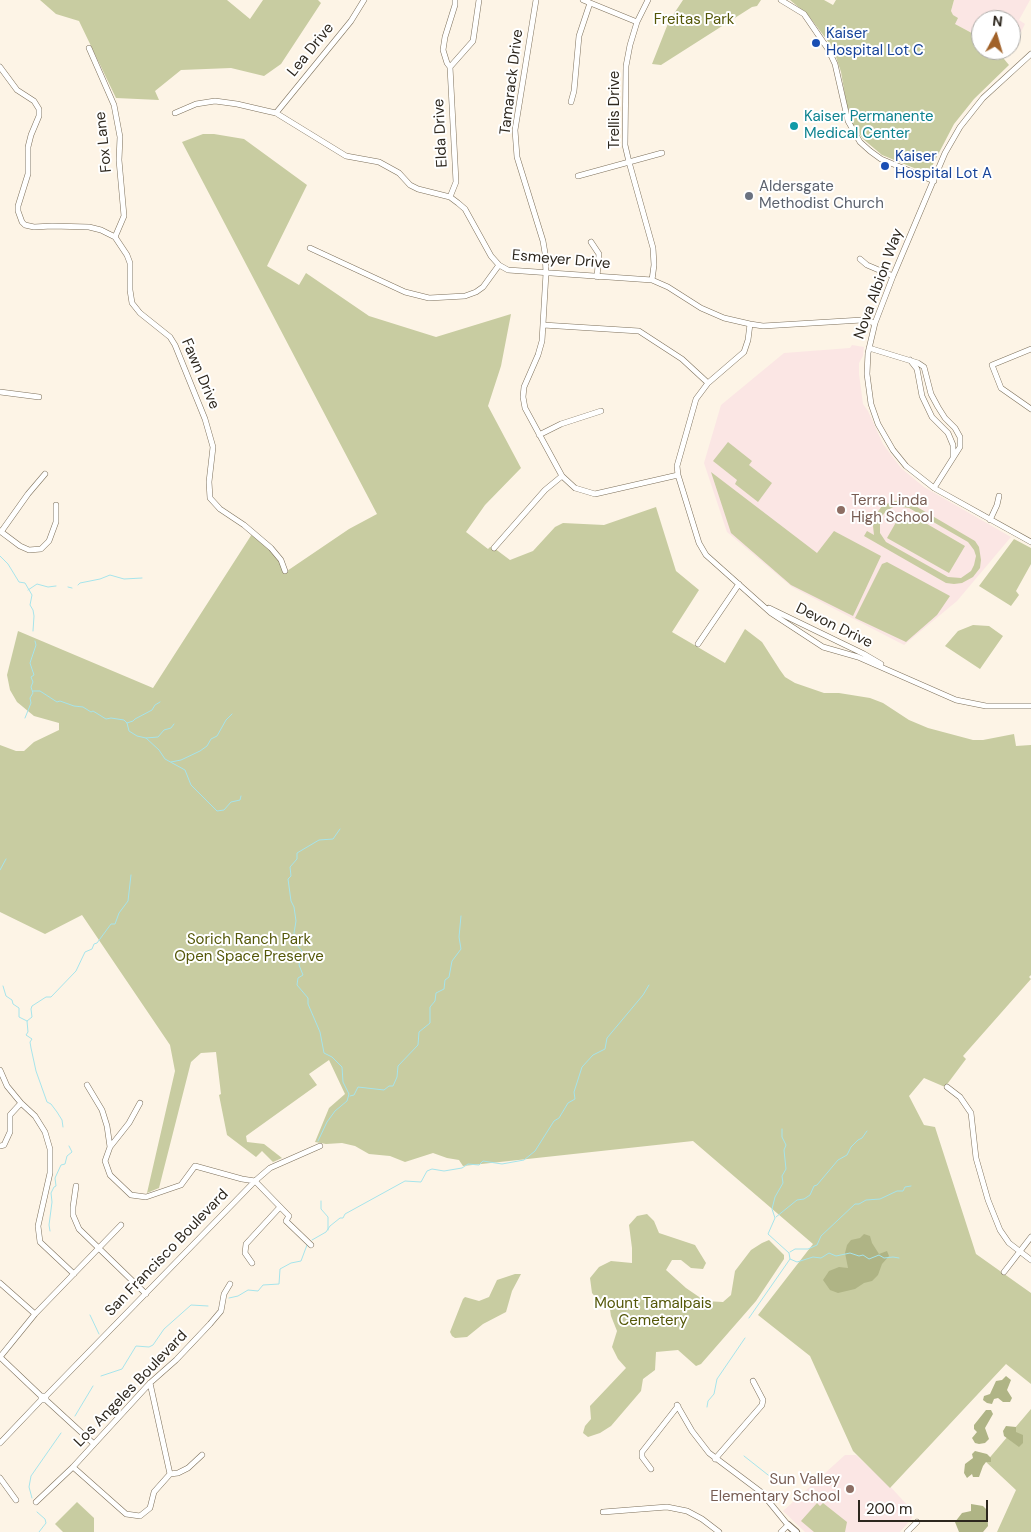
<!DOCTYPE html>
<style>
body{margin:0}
#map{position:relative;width:1031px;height:1532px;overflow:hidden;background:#fdf4e6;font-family:"DM Sans",sans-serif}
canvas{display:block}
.north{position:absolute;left:971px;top:10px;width:50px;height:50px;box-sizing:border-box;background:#fff;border:1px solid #aba9a5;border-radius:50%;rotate:6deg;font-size:14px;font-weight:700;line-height:20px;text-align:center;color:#2d271e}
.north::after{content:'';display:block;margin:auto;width:18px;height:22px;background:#a16229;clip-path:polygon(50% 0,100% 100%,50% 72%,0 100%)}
.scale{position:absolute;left:858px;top:1500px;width:130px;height:22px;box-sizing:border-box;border:2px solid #2d271e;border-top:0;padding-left:6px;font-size:15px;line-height:18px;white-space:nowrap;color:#2d271e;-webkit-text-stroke:4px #fff;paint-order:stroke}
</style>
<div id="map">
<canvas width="1031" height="1532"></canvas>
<div class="north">N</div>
<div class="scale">200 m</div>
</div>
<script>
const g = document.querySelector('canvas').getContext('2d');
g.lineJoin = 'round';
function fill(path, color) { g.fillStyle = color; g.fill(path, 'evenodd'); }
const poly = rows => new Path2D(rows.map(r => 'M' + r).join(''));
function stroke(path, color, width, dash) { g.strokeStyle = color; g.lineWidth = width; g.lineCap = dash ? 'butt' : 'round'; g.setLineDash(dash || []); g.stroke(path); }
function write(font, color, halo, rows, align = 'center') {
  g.font = font + ' "DM Sans",sans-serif'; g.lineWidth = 4; g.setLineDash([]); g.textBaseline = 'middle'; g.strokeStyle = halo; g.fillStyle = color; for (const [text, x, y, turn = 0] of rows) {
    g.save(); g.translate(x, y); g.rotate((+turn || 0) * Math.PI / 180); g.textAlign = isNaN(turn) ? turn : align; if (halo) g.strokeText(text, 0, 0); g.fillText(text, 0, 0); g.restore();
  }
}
fill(poly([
 [954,0,1030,0,1019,20,1025,24,1016,42,1013,40,1011,44,1011,20,981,20,981,38,955,24,951,11],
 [852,345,864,347,863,356,859,363,859,374,863,404,868,411,883,444,901,468,924,487,1011,537,957,601,904,645,792,587,727,532,704,463,721,405,784,353,850,348],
 [845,1455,856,1455,872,1470,874,1469,910,1508,912,1518,900,1532,805,1532,783,1511]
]), '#fbe6e4');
fill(poly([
 [40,0,227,0,250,19,263,0,318,0,321,3,281,64,264,76,231,68,181,70,155,91,159,100,116,98,79,21,56,14],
 [683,0,761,0,757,6,752,7,661,65,652,64,669,21],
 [790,0,824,0,833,5,836,0,954,0,951,11,953,15,958,18,955,24,981,38,981,50,993,50,1003,55,1004,59,1009,65,974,99,954,124,931,168,926,171,919,170,882,155,863,139,849,119,841,72,833,48,808,15],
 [203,134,214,134,244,139,307,185,267,266,299,285,306,273,369,316,436,337,511,314,501,366,488,406,521,468,485,505,466,532,488,549,490,547,494,548,510,560,533,551,555,527,563,523,604,525,656,507,676,571,699,590,672,632,725,663,745,629,762,642,780,670,785,677,795,683,824,693,839,693,870,698,883,703,909,720,928,728,973,740,983,740,1014,734,1016,746,1031,745,1031,975,1029,977,1031,979,963,1056,966,1059,945,1087,924,1078,909,1096,924,1125,935,1127,976,1254,1031,1293,1031,1384,1006,1364,890,1488,853,1451,810,1356,758,1315,813,1244,693,1141,463,1166,459,1160,447,1158,433,1153,405,1162,390,1156,369,1154,355,1146,342,1143,326,1144,315,1142,329,1108,345,1094,329,1060,309,1074,317,1085,246,1136,247,1142,264,1144,282,1158,273,1162,262,1151,256,1157,227,1135,219,1095,221,1094,216,1052,201,1053,191,1062,159,1188,147,1193,175,1071,170,1045,82,915,45,934,0,912,0,745,16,751,24,751,34,742,59,730,59,723,34,716,17,702,10,690,7,675,18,631,153,688,252,534,281,559,287,571,349,529,377,514,182,142],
 [728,442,752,461,749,465,772,483,758,502,735,484,737,480,713,461],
 [711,472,817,553,834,531,881,556,853,616,791,585,731,533],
 [903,500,912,504,975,541,979,547,981,560,980,568,973,577,962,583,954,584,946,583,864,536,867,531,874,535,873,526,874,517,882,506,894,501],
 [895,506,909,508,968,542,974,550,976,556,974,565,971,571,961,578,948,577,886,542,880,533,880,519,886,511],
 [903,510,965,546,949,573,887,538],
 [1014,539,1031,548,1031,564,1016,591,1019,595,1011,606,979,586],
 [887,562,950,596,937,615,906,642,855,618,882,564],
 [973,625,989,626,1003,636,980,669,945,646,958,631],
 [647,1214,654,1221,659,1233,695,1245,706,1263,703,1269,691,1268,681,1260,672,1260,666,1270,686,1288,705,1301,723,1302,731,1295,735,1271,751,1250,762,1243,769,1240,784,1255,784,1259,756,1301,701,1364,696,1366,678,1350,656,1352,655,1370,643,1379,641,1391,611,1426,600,1433,588,1437,583,1433,585,1426,591,1419,590,1406,626,1368,618,1359,612,1347,617,1331,611,1316,609,1303,597,1299,592,1293,590,1278,599,1267,611,1261,632,1263,632,1248,629,1225,637,1216],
 [515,1274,521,1274,512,1291,506,1312,483,1324,467,1337,455,1338,452,1336,450,1332,463,1299,465,1297,479,1301,489,1297,497,1280],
 [1031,1409,1031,1532,997,1532,1016,1490,986,1462],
 [77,1502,94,1518,94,1532,63,1532,55,1524],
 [817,1503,820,1506,823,1503,847,1522,845,1532,814,1532,801,1521]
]), '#c8cca1');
fill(poly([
 [864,1234,870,1236,872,1243,879,1254,887,1251,889,1256,882,1264,878,1275,872,1281,864,1283,855,1289,838,1293,830,1290,823,1280,829,1271,839,1267,848,1268,845,1253,847,1245,851,1240,860,1238],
 [1006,1376,1011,1380,1007,1390,1012,1398,1010,1402,1003,1402,998,1398,994,1399,992,1404,987,1403,983,1400,984,1396,990,1394,996,1381,1002,1380],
 [986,1410,991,1410,993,1414,985,1428,989,1439,985,1443,979,1444,975,1443,972,1438,977,1432,974,1429,974,1425],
 [1006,1426,1016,1427,1016,1432,1023,1435,1023,1443,1019,1447,1004,1436,1003,1431],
 [975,1451,987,1454,991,1458,991,1462,986,1462,983,1466,979,1477,973,1477,972,1474,967,1478,964,1473,965,1464,973,1458,972,1454],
 [971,1504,983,1506,987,1510,988,1526,983,1532,959,1532,955,1522,962,1513,971,1511]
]), '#afb485');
stroke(poly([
 [0,556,8,564,19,582,25,583,32,595,30,605,33,610,34,616,33,631],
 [78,585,80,583,100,579,110,575,124,579,142,578],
 [68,587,72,588],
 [28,590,37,584,48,587,56,586],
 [33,691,40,691,57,702,60,701,74,706,83,707,91,712,93,711,106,719,111,718,124,720,127,723,129,731,137,736,146,738,159,750,165,759,185,770,191,785,217,811,224,810,231,802,240,800,241,796],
 [25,718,31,703,30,698,33,693,31,687,33,682,31,677,34,675,30,663,36,645,35,641],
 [127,723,133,721,135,719,152,710,155,705,160,702],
 [146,738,158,737,164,730,171,728,174,724],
 [171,762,181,760,200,751,207,746,211,739,217,736,226,720,232,714],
 [0,870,6,859],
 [3,986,6,996,12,1000,13,1004,19,1008,19,1017,27,1021],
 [350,1096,354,1095,358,1087,384,1090,389,1086,393,1086,397,1077,398,1066,418,1045,419,1032,430,1023,430,1007,435,1001,436,993,444,989,445,980,449,977,452,961,461,949,459,937,461,916],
 [63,1127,62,1120,57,1112,51,1104,47,1102,36,1071,31,1048,30,1042,32,1039,26,1035,28,1032,27,1021,32,1017,31,1009,32,1006,46,997,51,997,76,971,85,952,92,949,94,944,97,943,111,924,115,924,119,913,128,901,131,875],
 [318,1141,327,1122,335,1111,347,1101,349,1094,343,1082,342,1067,332,1057,324,1053,320,1032,308,1004,308,998,297,985,298,978,303,975,299,965,302,951,296,944,294,933,296,921,294,907,291,901,288,879,291,876,290,867,297,859,297,853,319,840,333,839,340,829],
 [321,1201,321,1209,328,1217,328,1230],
 [776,1217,797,1200,804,1199,810,1195,814,1186,817,1185,838,1160,847,1155,851,1147,858,1140,862,1138,867,1131],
 [50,1231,49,1225,52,1202,51,1193,54,1187,56,1186,55,1178,61,1165,65,1164,67,1156,72,1152,69,1146],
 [312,1240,326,1232,330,1226,340,1218,343,1218,345,1214,405,1181,421,1182,427,1171,432,1169,444,1171,462,1168,468,1164,479,1165,483,1161,502,1164,524,1160,535,1151,554,1121,559,1118,568,1103,575,1099,574,1092,582,1067,593,1055,605,1049,607,1038,643,995,649,985],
 [790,1252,795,1249,808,1249,817,1245,821,1236,855,1204,859,1204,866,1200,880,1199,897,1191,903,1191,905,1187,911,1186],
 [790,1259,797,1262,813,1257,821,1258,829,1253,836,1256,850,1253,859,1256,863,1255,869,1259,879,1255,884,1258,893,1257,899,1258],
 [229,1298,238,1296,248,1290,258,1291,263,1285,279,1284,280,1269,291,1263,301,1261,307,1245],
 [90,1315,99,1334],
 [749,1318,790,1259,789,1253,768,1234,775,1218,772,1209,775,1197,783,1183,782,1176,786,1169,784,1150,786,1145,782,1137,782,1129],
 [101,1376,122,1369,136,1346,149,1347,153,1345,164,1329,191,1305,208,1306],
 [707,1407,708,1401,714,1394,717,1379,745,1338],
 [75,1416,93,1386],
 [744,1456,777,1482],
 [32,1498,29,1487,31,1476,61,1433],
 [37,1512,45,1519,46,1523,39,1532]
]), '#a6e4eb', 1);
const minor = poly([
 [536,0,515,130,517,157,543,241,545,253,546,273,542,341,538,355,524,387,523,397,525,408,562,476,575,488,595,494,678,475],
 [583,0,637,22],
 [648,0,637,22,630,45,626,66,625,145,629,162,653,248,654,265,652,280],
 [781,0,804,14,828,49,835,64,848,121,860,142,870,151,881,159,934,181],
 [89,48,114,105,120,137,119,160,124,216,115,237],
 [1031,54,983,98,960,127,945,153,893,276,875,323,868,353,867,374,871,404,878,424,893,450,906,466,934,488,1031,542],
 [0,67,17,90,34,101,39,109,39,116,31,135,28,147,28,174,18,206,18,211,22,222,25,225,34,227,52,226,89,227,101,230,115,237,127,255,130,263,130,290,132,303,140,313,170,337,175,345,205,419,213,447,209,482,210,498,220,509,244,525,271,548,281,560,285,571],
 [450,67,473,41,479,0],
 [571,102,574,91,579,36,590,3],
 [175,113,196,104,215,101,237,104,267,111,276,113,346,156,379,162,399,173,410,185,418,189,450,197,458,203,465,209,491,256,499,265,508,270,652,280,668,287,701,308,724,318,750,324,763,326,862,320,875,323],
 [276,113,351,21,364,0],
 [578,176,662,153],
 [450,197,456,182,450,67,447,63,443,50,445,37,455,5,455,0],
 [591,242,599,254,597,277],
 [310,248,405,292,429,298,465,296,476,292,483,287,499,265],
 [860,259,867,265,893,276],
 [750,324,748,340,744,352,708,383,696,399,677,466,678,475,699,543,706,555,771,613,823,647,858,657,956,700,986,706,1031,706],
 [543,325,639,331,682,359,708,383],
 [869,348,918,363,924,367,931,394,938,407,945,418,955,428,960,437,960,447,934,488],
 [1031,349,992,365,1001,388,1031,409],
 [910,360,917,369,922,396,932,417,948,433,953,445,953,456],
 [0,392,39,397],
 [539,435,561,424,601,411],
 [990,520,997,505,999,496],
 [0,531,20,546,29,550,41,549,49,541,56,522,56,505],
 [1,532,28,494,45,474],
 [494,548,545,490,562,476],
 [769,608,864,654,881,664],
 [698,644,739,584],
 [0,1070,7,1086,21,1103,35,1116,45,1132,50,1149,50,1173,38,1226,40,1242,74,1274],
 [87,1085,102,1110,107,1126,110,1147,105,1161,110,1175,131,1195,146,1197,181,1185,195,1166,242,1179,255,1181,289,1216,286,1221,311,1245],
 [947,1087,960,1097,971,1113,976,1158,988,1200,1000,1230,1009,1243,1031,1260],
 [0,1146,4,1145,10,1132,10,1115,21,1103],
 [110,1147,129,1123,140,1103],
 [76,1186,73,1207,73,1215,79,1229,146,1294],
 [252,1263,245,1253,246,1244,280,1207],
 [1004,1272,1031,1237],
 [0,1283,35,1314],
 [150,1383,170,1474],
 [41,1396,41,1400,46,1400,46,1396,41,1396,0,1357,35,1314,121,1225],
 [46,1396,255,1181,270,1168,320,1146],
 [46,1400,94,1444],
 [677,1405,692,1431,709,1453,761,1492,788,1525,781,1532],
 [0,1443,41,1400],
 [715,1459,762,1405,763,1400,753,1381],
 [73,1467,126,1514,140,1516,150,1508,154,1492,170,1474],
 [651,1469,642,1457,642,1452,678,1406],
 [170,1474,178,1473,188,1468,202,1455],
 [0,1478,16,1500],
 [36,1502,73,1467,150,1383,176,1360,210,1324,221,1311,224,1294,230,1284],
 [603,1512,667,1507,687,1511,702,1519,719,1532],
 [907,1532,917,1522]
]);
const tertiary = poly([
 [788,1525,796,1532]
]);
stroke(minor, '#7d705b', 6);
stroke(tertiary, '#7d705b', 8);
stroke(minor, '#fff', 5);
stroke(tertiary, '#fff', 6);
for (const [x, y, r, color] of [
 [816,43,5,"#1a4fb4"],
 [794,126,5,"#0f9aa8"],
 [885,166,5,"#1a4fb4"],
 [749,196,5,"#6b7280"],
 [841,510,5,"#8d6e63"],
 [850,1489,5,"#8d6e63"]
]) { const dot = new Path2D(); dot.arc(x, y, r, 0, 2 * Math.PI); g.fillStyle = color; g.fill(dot); stroke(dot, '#fff', 2); }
write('15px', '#545708', '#fff', [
 ["Freitas Park",694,20],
 ["Sorich Ranch Park",249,940],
 ["Open Space Preserve",249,957],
 ["Mount Tamalpais",653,1304],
 ["Cemetery",653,1321]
]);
write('15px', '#164399', '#fff', [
 ["Kaiser",826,34],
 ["Hospital Lot C",826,51],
 ["Kaiser",895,157],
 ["Hospital Lot A",895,174]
], 'left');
write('15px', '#2d271e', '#fff', [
 ["Lea Drive",311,50,-51],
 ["Tamarack Drive",512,82,-83],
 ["Trellis Drive",615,110,-90],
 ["Elda Drive",441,133,-93],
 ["Fox Lane",104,142,-96],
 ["Esmeyer Drive",561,260,5],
 ["Nova Albion Way",879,284,-70],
 ["Fawn Drive",200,374,67],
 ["Devon Drive",834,626,26],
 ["San Francisco Boulevard",167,1253,-46],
 ["Los Angeles Boulevard",131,1389,-46]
]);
write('15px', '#0d838f', '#fff', [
 ["Kaiser Permanente",804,117],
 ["Medical Center",804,134]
], 'left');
write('15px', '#5b616d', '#fff', [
 ["Aldersgate",759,187],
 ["Methodist Church",759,204]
], 'left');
write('15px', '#785e54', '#fff', [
 ["Terra Linda",851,501],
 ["High School",851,518],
 ["Sun Valley",840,1480,"right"],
 ["Elementary School",840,1497,"right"]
], 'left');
</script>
